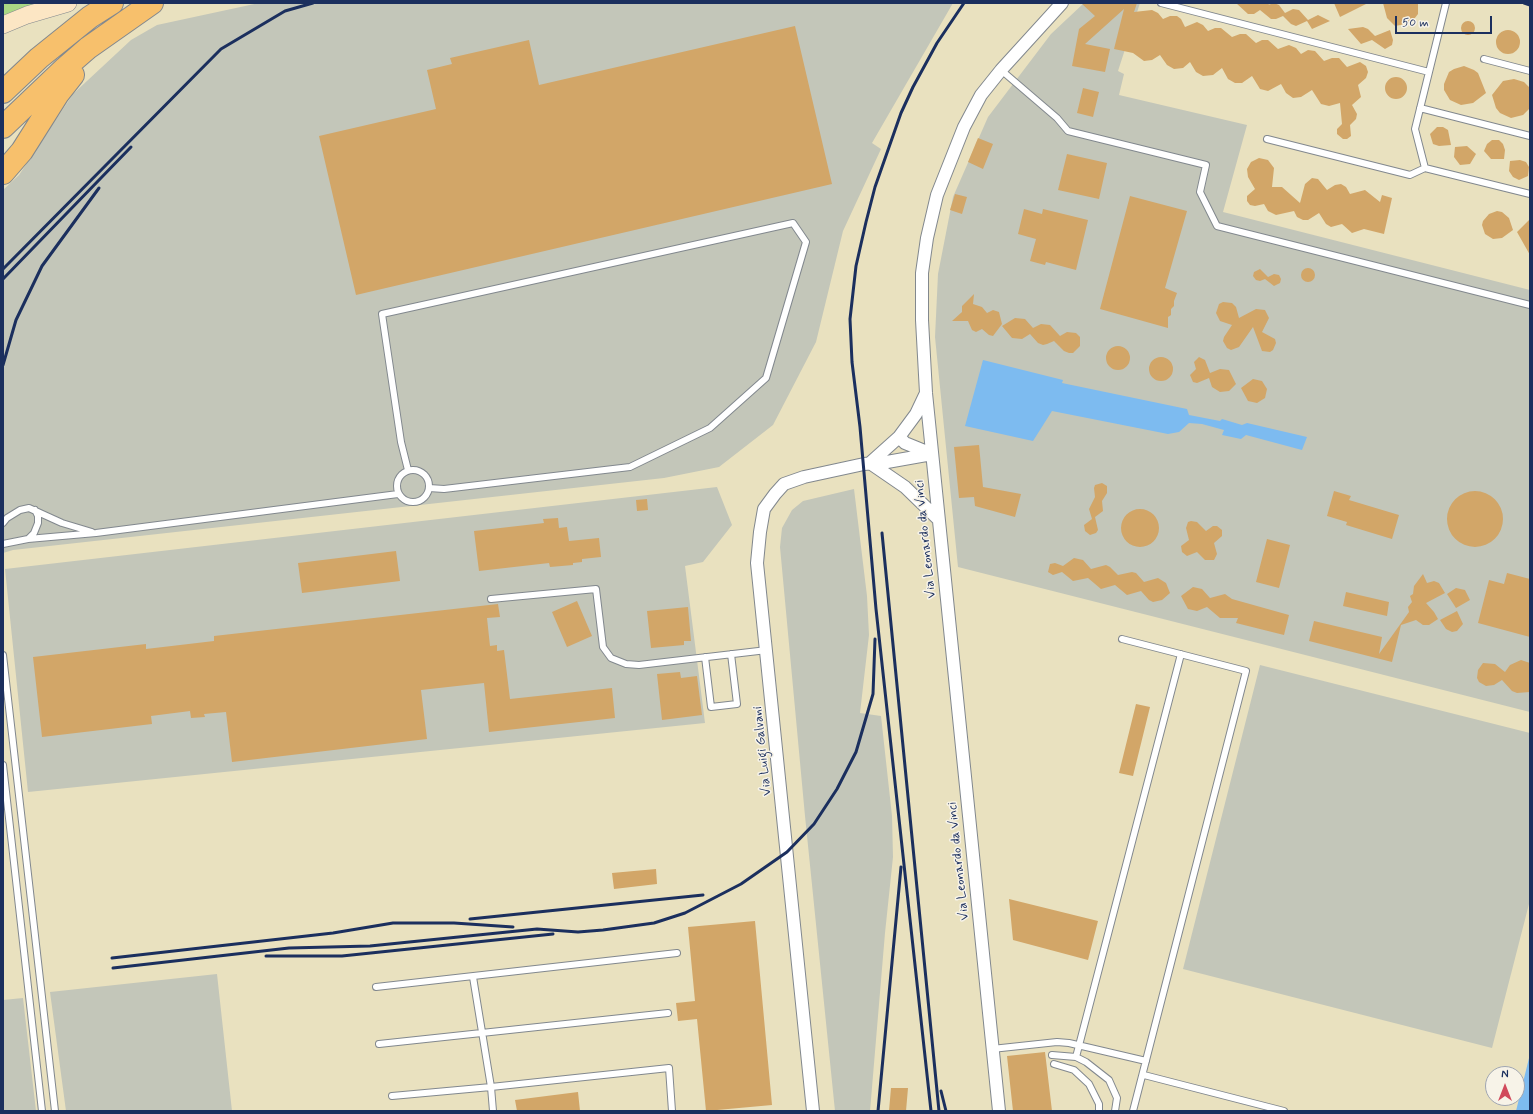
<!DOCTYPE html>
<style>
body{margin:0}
#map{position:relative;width:1533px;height:1114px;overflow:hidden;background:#e9e1bf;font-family:Mynerve,sans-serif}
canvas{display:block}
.frame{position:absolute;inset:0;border:4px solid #1b2f5e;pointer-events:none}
.north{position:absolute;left:1485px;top:1066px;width:40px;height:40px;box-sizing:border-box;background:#f7f3e8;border:1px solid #9fa5b1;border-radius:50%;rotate:0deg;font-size:11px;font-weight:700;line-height:16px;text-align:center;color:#1b2f5e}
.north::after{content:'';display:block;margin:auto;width:14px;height:18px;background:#d1495b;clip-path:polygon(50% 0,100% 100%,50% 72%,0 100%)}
.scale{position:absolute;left:1395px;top:16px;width:97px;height:18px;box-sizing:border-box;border:2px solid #1b2f5e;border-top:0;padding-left:5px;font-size:12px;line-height:14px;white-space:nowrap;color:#1b2f5e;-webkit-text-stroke:3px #f7f3e8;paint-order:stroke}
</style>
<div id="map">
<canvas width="1533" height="1114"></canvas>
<div class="frame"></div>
<div class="north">N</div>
<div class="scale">50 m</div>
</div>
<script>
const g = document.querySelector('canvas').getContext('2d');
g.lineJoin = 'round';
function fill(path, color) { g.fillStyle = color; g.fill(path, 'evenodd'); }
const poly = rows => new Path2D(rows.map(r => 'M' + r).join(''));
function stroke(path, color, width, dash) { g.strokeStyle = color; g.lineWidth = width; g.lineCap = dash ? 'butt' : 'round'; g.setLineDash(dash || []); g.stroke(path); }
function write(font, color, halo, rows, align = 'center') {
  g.font = font + ' Mynerve,sans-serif'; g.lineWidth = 3; g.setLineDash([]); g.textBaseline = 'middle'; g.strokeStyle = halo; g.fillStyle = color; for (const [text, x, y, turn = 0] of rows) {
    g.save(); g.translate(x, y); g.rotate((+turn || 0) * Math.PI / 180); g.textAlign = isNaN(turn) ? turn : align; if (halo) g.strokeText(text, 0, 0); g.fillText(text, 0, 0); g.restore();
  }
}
fill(poly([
 [259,3,953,3,872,143,881,149,843,231,816,342,773,425,719,467,664,478,13,550,3,553,3,190,19,175,73,94,131,40,157,25],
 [1084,3,1140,3,1118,71,1124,74,1119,95,1247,125,1223,212,1530,290,1530,712,958,567,935,337,938,274,953,197,988,117,1051,34],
 [717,487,732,525,703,562,685,566,705,723,28,792,5,569],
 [854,489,867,596,869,635,860,713,881,716,892,816,893,857,885,933,870,1111,835,1111,805,816,780,547,782,528,792,510,803,501],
 [1260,665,1530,733,1530,900,1492,1048,1183,969],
 [217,974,232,1111,66,1111,50,992],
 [23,998,36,1111,3,1111,3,1000]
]), '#c3c6b9');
fill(poly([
 [3,3,41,3,3,17]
]), '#aad884');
fill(poly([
 [983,360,1063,380,1062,383,1187,409,1189,415,1220,421,1222,419,1242,425,1247,423,1307,437,1302,450,1246,435,1241,439,1222,435,1224,430,1202,424,1189,423,1179,432,1168,434,1052,411,1033,441,965,426],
 [1530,1054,1530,1111,1516,1111]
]), '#7dbbf0');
fill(poly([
 [1081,3,1137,3,1134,12,1152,10,1158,13,1163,19,1170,16,1177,16,1181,19,1185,27,1197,22,1203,25,1208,31,1215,28,1221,28,1232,37,1240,34,1246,34,1256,43,1262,40,1268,40,1278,49,1289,45,1296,48,1301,54,1308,50,1315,51,1324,61,1332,58,1339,58,1347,67,1360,62,1366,66,1368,72,1366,78,1358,85,1361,97,1352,105,1357,114,1356,119,1350,125,1351,136,1347,139,1343,139,1337,134,1337,129,1342,124,1340,103,1329,106,1321,104,1312,90,1301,97,1293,98,1286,93,1281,84,1268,91,1260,89,1252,76,1242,83,1235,83,1228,79,1222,68,1213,75,1203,76,1196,72,1190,62,1183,68,1174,69,1167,65,1160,55,1152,60,1144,61,1133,53,1114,49,1124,9,1085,44,1110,49,1105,72,1072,66,1079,29,1095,16],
 [1236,3,1271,3,1268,5,1274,3,1279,5,1285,13,1293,9,1299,10,1308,20,1318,15,1330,21,1312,29,1307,21,1296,26,1291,24,1283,16,1276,19,1271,19,1260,10,1254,14,1248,14],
 [1334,3,1368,3,1340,17],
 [1383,3,1418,3,1418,14,1411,23,1395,26,1387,18],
 '1461 28a7 7 0 1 1 14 0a7 7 0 1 1-14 0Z',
 [795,26,832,184,356,295,319,136,436,109,427,70,452,64,450,58,529,40,539,85],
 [1363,27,1368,29,1375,36,1390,30,1393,40,1392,45,1385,49,1372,40,1361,44,1348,29],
 '1496 42a12 12 0 1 1 24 0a12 12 0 1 1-24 0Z',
 [1464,66,1474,70,1478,73,1486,93,1473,103,1461,105,1450,100,1444,90,1444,84,1449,72,1454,69],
 '1385 88a11 11 0 1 1 22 0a11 11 0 1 1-22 0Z',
 [1514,79,1524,82,1530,88,1530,108,1523,115,1511,118,1500,113,1496,108,1492,95,1503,81],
 [1083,88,1099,92,1093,117,1077,113],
 [1437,127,1443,127,1448,130,1451,145,1439,146,1433,144,1430,134],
 [978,138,993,144,983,169,968,162],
 [1492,140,1499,140,1503,144,1505,150,1504,159,1491,159,1484,151,1487,144],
 [1467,146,1476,154,1470,164,1460,165,1454,157,1455,147],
 [1067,154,1107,163,1099,199,1058,190],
 [1259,158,1268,160,1274,168,1272,187,1282,187,1300,203,1305,184,1312,178,1318,179,1327,190,1335,185,1341,184,1346,187,1350,194,1365,190,1380,202,1382,195,1392,198,1384,234,1364,229,1352,233,1342,224,1331,227,1326,224,1319,213,1308,220,1303,220,1297,217,1294,211,1276,215,1268,211,1264,204,1255,206,1250,205,1247,201,1247,196,1255,189,1248,177,1247,169,1251,162],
 [1510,161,1520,160,1526,162,1529,167,1528,176,1519,180,1513,177,1509,171],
 [955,194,967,197,962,214,950,210],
 [1130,196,1187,211,1165,288,1177,293,1174,301,1174,306,1171,309,1171,315,1168,317,1168,328,1100,309],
 [1024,209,1042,214,1043,209,1088,220,1076,270,1046,262,1045,265,1030,261,1036,239,1018,234],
 [1497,211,1502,212,1509,218,1513,230,1502,238,1493,239,1485,234,1482,225,1483,221,1489,214],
 [1530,219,1530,255,1517,232],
 '1301 275a7 7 0 1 1 14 0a7 7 0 1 1-14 0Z',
 [1260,269,1268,277,1274,274,1279,275,1281,279,1280,283,1274,286,1265,279,1260,281,1256,280,1253,276,1254,272],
 [974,294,973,304,982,307,987,313,993,310,999,312,1002,324,993,336,989,335,982,329,976,332,972,330,968,321,952,321,962,312,962,306],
 [1223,302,1232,303,1236,307,1239,318,1256,309,1265,310,1269,318,1262,332,1275,339,1276,343,1273,350,1270,352,1262,351,1253,327,1239,347,1231,350,1227,348,1223,341,1224,337,1232,325,1220,321,1216,313,1219,304],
 [1015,318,1025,319,1033,328,1041,324,1050,325,1060,336,1067,332,1076,333,1080,337,1080,346,1073,353,1069,353,1064,351,1054,341,1047,344,1043,345,1038,343,1030,334,1022,339,1012,338,1002,326],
 '1106 358a12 12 0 1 1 24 0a12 12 0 1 1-24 0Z',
 [1199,357,1205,360,1210,373,1220,369,1229,370,1236,384,1229,391,1220,392,1212,387,1209,378,1197,383,1193,382,1190,375,1196,369,1194,362],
 '1149 369a12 12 0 1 1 24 0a12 12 0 1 1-24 0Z',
 [1253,379,1262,381,1267,389,1265,398,1257,403,1248,401,1241,388],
 [979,445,983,487,1021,494,1015,517,975,506,974,497,959,498,954,447],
 [1102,483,1107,486,1107,493,1102,501,1103,511,1095,517,1098,530,1096,533,1090,535,1085,531,1084,525,1092,519,1089,509,1095,497,1094,488,1095,485],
 [1334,491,1351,496,1349,500,1399,515,1392,539,1346,525,1347,522,1327,516],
 '1447 519a28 28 0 1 1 56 0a28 28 0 1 1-56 0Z',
 [647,499,648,510,637,511,636,500],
 '1121 528a19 19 0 1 1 38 0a19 19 0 1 1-38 0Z',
 [558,518,559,528,567,527,569,541,599,538,601,557,582,559,582,562,573,563,573,565,550,567,549,563,479,571,474,531,544,523,543,519],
 [1191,521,1197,522,1206,531,1213,526,1217,526,1222,530,1222,536,1214,543,1217,554,1214,560,1205,560,1197,552,1187,556,1182,552,1181,546,1189,540,1186,528,1188,522],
 [1267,539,1290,545,1279,588,1256,582],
 [396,551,400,581,302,593,298,563],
 [1074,558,1083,560,1091,569,1106,565,1110,567,1118,575,1132,572,1136,573,1144,582,1158,578,1166,583,1170,593,1162,600,1153,602,1149,600,1141,591,1127,595,1115,585,1101,589,1088,578,1073,581,1062,572,1053,575,1048,572,1050,564,1055,563,1063,566],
 [1507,573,1530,579,1530,637,1478,623,1489,580,1504,584],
 [1423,574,1427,583,1434,581,1439,583,1445,593,1426,603,1434,612,1438,619,1429,625,1423,625,1416,620,1401,625,1392,662,1309,641,1314,621,1382,637,1379,654,1409,612,1408,607,1412,602,1410,596,1413,594,1414,586],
 [1193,587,1202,589,1210,598,1225,594,1232,599,1289,615,1284,635,1236,623,1238,618,1220,618,1207,607,1197,611,1188,609,1181,596],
 [1456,588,1465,590,1470,600,1456,608,1447,594],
 [1346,592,1389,602,1387,616,1343,606],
 [577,601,592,636,567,647,552,612],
 [498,604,500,617,487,618,490,646,497,645,497,651,504,650,510,699,612,688,615,718,489,732,484,683,421,690,427,739,232,762,226,712,204,714,205,717,191,718,190,711,151,716,152,724,42,737,33,657,146,644,146,649,214,641,214,636],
 [688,607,691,641,684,641,684,645,651,648,647,611],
 [1457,611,1463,624,1457,631,1452,632,1446,629,1440,620],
 [1521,660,1530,663,1530,692,1517,693,1512,691,1502,680,1494,685,1486,686,1479,682,1477,678,1478,670,1483,663,1495,664,1505,672,1510,665],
 [680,672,681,678,697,676,702,715,662,720,657,674],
 [1136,704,1150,707,1133,776,1119,773],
 [656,869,657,884,614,889,612,873],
 [1009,899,1098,921,1088,960,1013,940],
 [755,921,772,1105,706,1111,697,1019,678,1021,676,1003,695,1001,688,927],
 [1045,1052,1052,1111,1013,1111,1007,1056],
 [891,1088,908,1088,906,1111,889,1111],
 [578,1092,580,1111,517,1111,515,1100]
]), '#d2a668');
const lane = poly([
 [1161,3,1429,72],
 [1446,3,1415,129,1425,168,1530,194],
 [1484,59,1530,71],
 [1001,70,1057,118,1068,131,1206,165,1200,192,1217,226,1530,305],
 [1420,108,1530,136],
 [1267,139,1410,175,1425,168],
 '397 486a16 16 0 1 1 32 0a16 16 0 1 1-32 0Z',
 [408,470,401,442,382,314,793,223,806,242,766,378,710,428,630,467,444,489,429,488],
 [3,523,7,518,20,510,29,508,62,523,92,532],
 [28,539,96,533,398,494],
 [3,544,28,539,34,533,38,523,38,516,35,510],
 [491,599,596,589,603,647,611,658,626,664,639,665,767,650],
 [1122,639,1246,671,1133,1111],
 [3,655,55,1111],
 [705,657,711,707,737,704,731,654],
 [3,765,42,1111],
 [376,987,677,953],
 [379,1044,668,1013],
 [992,1049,1057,1042,1069,1043,1146,1061],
 [1052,1055,1076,1057,1086,1062,1109,1080,1117,1098,1115,1111],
 [1076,1057,1181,654],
 [1054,1064,1074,1070,1089,1084,1099,1104,1099,1111],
 [1144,1075,1284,1111],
 [392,1096,491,1087,473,977],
 [493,1111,491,1087,669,1068,672,1111]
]);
const street = poly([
 [899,437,905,443,932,454],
 [870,463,899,437,916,414,925,395],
 [870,463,905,487,938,519],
 [813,1111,757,563,760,532,764,509,775,494,784,484,804,477,864,464,887,462,932,454],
 [999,1111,926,393,922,320,922,273,927,238,937,195,964,127,981,95,1001,70,1062,3]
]);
const secondary = poly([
 [3,25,27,15,68,3]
]);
const highway = poly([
 [3,92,39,58,90,17,112,3],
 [3,127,65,68,88,48,152,3],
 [3,173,22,151,58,94,73,75]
]);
stroke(lane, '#82888e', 8);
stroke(street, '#82888e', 14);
stroke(secondary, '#82888e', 18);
stroke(highway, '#82888e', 24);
stroke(lane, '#fff', 6);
stroke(street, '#fff', 12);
stroke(secondary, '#fce6c4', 17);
stroke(highway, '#f7c06c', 22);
stroke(poly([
 [1524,3,1530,5],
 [3,269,221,49,285,11,313,3],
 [3,279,131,147],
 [3,365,16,320,42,266,99,188],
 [882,533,939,1111],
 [470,919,703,895],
 [266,956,342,956,553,934],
 [112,958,333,933,393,923,454,923,513,927],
 [113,968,289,948,370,946,537,929,578,932,603,930,654,923,685,913,741,884,787,852,814,824,837,789,856,752,873,694,875,639],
 [941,1091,946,1111],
 [878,1111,901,867],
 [931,1111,876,609,860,427,852,362,850,319,856,266,866,222,875,187,901,113,913,87,937,43,964,3]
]), '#1b2f5e', 3);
write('13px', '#1b2f5e', '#f7f3e8', [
 ["Via Leonardo da Vinci",926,539,-96],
 ["Via Luigi Galvani",763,751,-96],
 ["Via Leonardo da Vinci",959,861,-96]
]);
</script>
